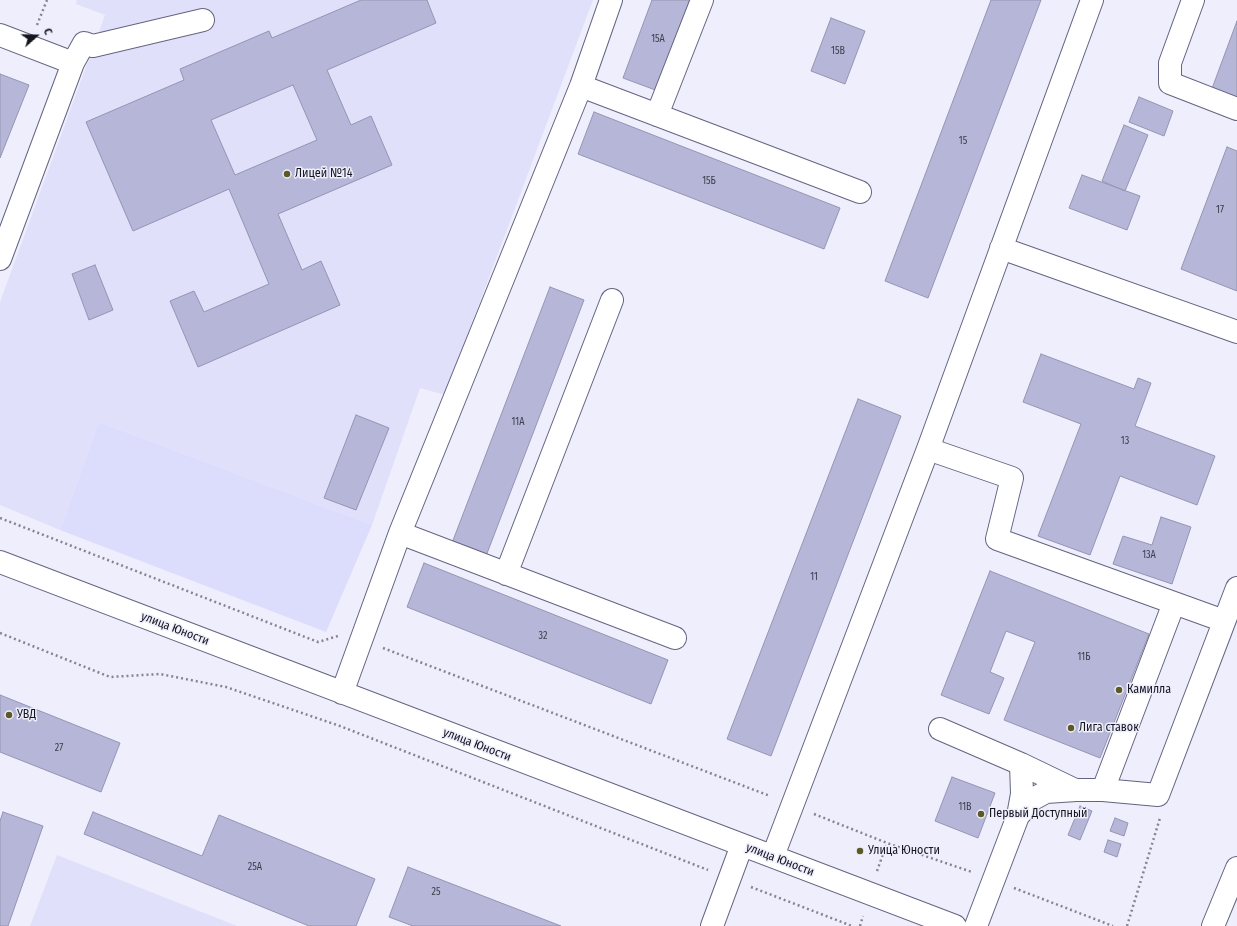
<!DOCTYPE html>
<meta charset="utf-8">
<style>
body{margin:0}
#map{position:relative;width:1237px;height:926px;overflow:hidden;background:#eeeefc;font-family:"Fira Sans Condensed",sans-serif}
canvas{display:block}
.north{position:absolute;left:16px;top:16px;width:40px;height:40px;-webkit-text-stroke:3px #eeeefc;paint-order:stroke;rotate:70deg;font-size:11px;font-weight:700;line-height:16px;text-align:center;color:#151520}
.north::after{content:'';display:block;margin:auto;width:14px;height:18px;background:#151520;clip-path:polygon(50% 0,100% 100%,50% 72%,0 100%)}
</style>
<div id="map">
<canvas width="1237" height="926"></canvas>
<div class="north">С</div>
</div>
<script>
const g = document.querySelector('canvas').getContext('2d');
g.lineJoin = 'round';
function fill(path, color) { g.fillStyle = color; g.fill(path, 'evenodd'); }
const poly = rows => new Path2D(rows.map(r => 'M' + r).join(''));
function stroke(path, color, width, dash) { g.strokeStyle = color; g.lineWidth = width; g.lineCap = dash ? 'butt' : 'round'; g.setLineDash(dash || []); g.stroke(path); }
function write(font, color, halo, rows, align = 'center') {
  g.font = font + ' "Fira Sans Condensed",sans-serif'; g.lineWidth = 3; g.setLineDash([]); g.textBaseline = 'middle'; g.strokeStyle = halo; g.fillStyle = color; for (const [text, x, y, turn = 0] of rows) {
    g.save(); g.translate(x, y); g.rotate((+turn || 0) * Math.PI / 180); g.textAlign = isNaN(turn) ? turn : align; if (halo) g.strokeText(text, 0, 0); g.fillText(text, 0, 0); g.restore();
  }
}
fill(poly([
 [77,0,593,0,445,395,420,388,372,525,99,422,60,530,0,505,0,302,105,15,76,4],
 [57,855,237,926,30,926]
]), '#e0e0fa');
fill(poly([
 [99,422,372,525,326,632,60,530]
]), '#dcdcfd');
const building = poly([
 [361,0,427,0,436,23,327,70,351,125,371,116,392,165,278,214,302,270,321,261,340,305,198,367,170,301,194,291,204,312,269,284,229,189,133,231,86,122,184,80,180,69,269,31,272,38,361,0],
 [293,85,317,140,235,175,211,120,293,85],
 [652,0,692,0,658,91,623,78,652,0],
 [991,0,1041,0,928,298,885,281,991,0],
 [831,18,865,31,845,84,811,71,831,18],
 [1237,21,1237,104,1210,94,1237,21],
 [0,74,29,85,0,158,0,74],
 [1139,97,1173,111,1164,136,1129,122,1139,97],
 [594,112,840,208,824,249,578,154,594,112],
 [1124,125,1148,135,1125,191,1102,181,1124,125],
 [1227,147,1237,151,1237,291,1181,269,1227,147],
 [1082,175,1140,196,1127,230,1069,208,1082,175],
 [95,265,113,310,89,320,72,274,95,265],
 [550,287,584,300,486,556,452,543,550,287],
 [1041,354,1134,389,1138,378,1151,383,1135,426,1215,456,1197,505,1120,476,1090,555,1038,536,1081,424,1023,402,1041,354],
 [858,399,901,416,771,756,727,739,858,399],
 [356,415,389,428,356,510,324,498,356,415],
 [1161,517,1191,527,1172,584,1113,564,1123,536,1152,545,1161,517],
 [424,563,668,660,651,704,407,607,424,563],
 [990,571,1149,634,1100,758,1004,720,1035,642,1006,631,990,672,1004,678,989,714,941,695,990,571],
 [0,695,120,743,101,792,0,752,0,695],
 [952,777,995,793,978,838,935,821,952,777],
 [1080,806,1092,811,1080,840,1068,835,1080,806],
 [3,812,43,826,8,926,0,926,0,821,3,812],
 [93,812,202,856,219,815,375,879,356,926,309,926,84,834,93,812],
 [1115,818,1128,823,1124,836,1110,831,1115,818],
 [1108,840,1121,844,1117,857,1104,852,1108,840],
 [408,867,561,926,413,926,389,917,408,867]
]);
fill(building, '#b6b7d8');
stroke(building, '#9494b4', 1);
const minor = poly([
 [1193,0,1170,63,1170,83,1237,109],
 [0,35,73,63,0,259],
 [73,63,84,43,93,46,203,20],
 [581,86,860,192],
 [657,115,702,0],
 [1001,248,1237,332],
 [928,449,1012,478,997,539,1224,621],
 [400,533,675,638],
 [0,562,955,926],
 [506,574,612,300],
 [342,693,400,533,581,86,611,0],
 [940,729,1021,764,1075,790],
 [1103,790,1174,603],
 [1018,816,1022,794,1021,764],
 [773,856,928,449,1092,0],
 [712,926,742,845],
 [976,926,1018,816,1033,799,1046,792,1076,790,1103,790,1158,795,1237,588]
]);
const major = poly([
 [1213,926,1237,868]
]);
stroke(minor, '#646482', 24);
stroke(major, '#646482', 24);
stroke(poly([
 [37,25,47,0],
 [0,518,318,642,338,636],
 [0,633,110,677,160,674,226,687,340,726,708,870],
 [383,648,770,796],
 [814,814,887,843,972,872],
 [877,871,887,843],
 [751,887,852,926],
 [1014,888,1113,926],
 [860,926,863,916],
 [1127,926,1160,818]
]), '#858592', 2.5, [2, 3]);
stroke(minor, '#fff', 22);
stroke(major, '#fff', 22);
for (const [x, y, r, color] of [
 [287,174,4,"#5d5926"],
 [1119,690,4,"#5d5926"],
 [9,715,4,"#5d5926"],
 [1071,728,4,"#5d5926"],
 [981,814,4,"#5d5926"],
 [860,851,4,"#5d5926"]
]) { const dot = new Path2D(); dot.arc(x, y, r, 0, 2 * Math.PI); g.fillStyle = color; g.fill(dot); stroke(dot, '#eeeefc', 1.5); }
write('10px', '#3d3e4e', null, [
 ["15А",658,39],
 ["15В",838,51],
 ["15",963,141],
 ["15Б",709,181],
 ["17",1220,210],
 ["11А",518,422],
 ["13",1125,441],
 ["13А",1149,555],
 ["11",814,577],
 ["32",543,636],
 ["11Б",1084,657],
 ["27",59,748],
 ["11В",965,807],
 ["25А",255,867],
 ["25",436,892]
]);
write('12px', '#151520', '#eeeefc', [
 ["Лицей №14",295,174],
 ["Камилла",1127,690],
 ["УВД",17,715],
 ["Лига ставок",1079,728],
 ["Первый Доступный",989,814],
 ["Улица Юности",868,851]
], 'left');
write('12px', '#151520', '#eeeefc', [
 ["улица Юности",175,629,21],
 ["улица Юности",477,745,21],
 ["улица Юности",780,860,21]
]);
</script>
